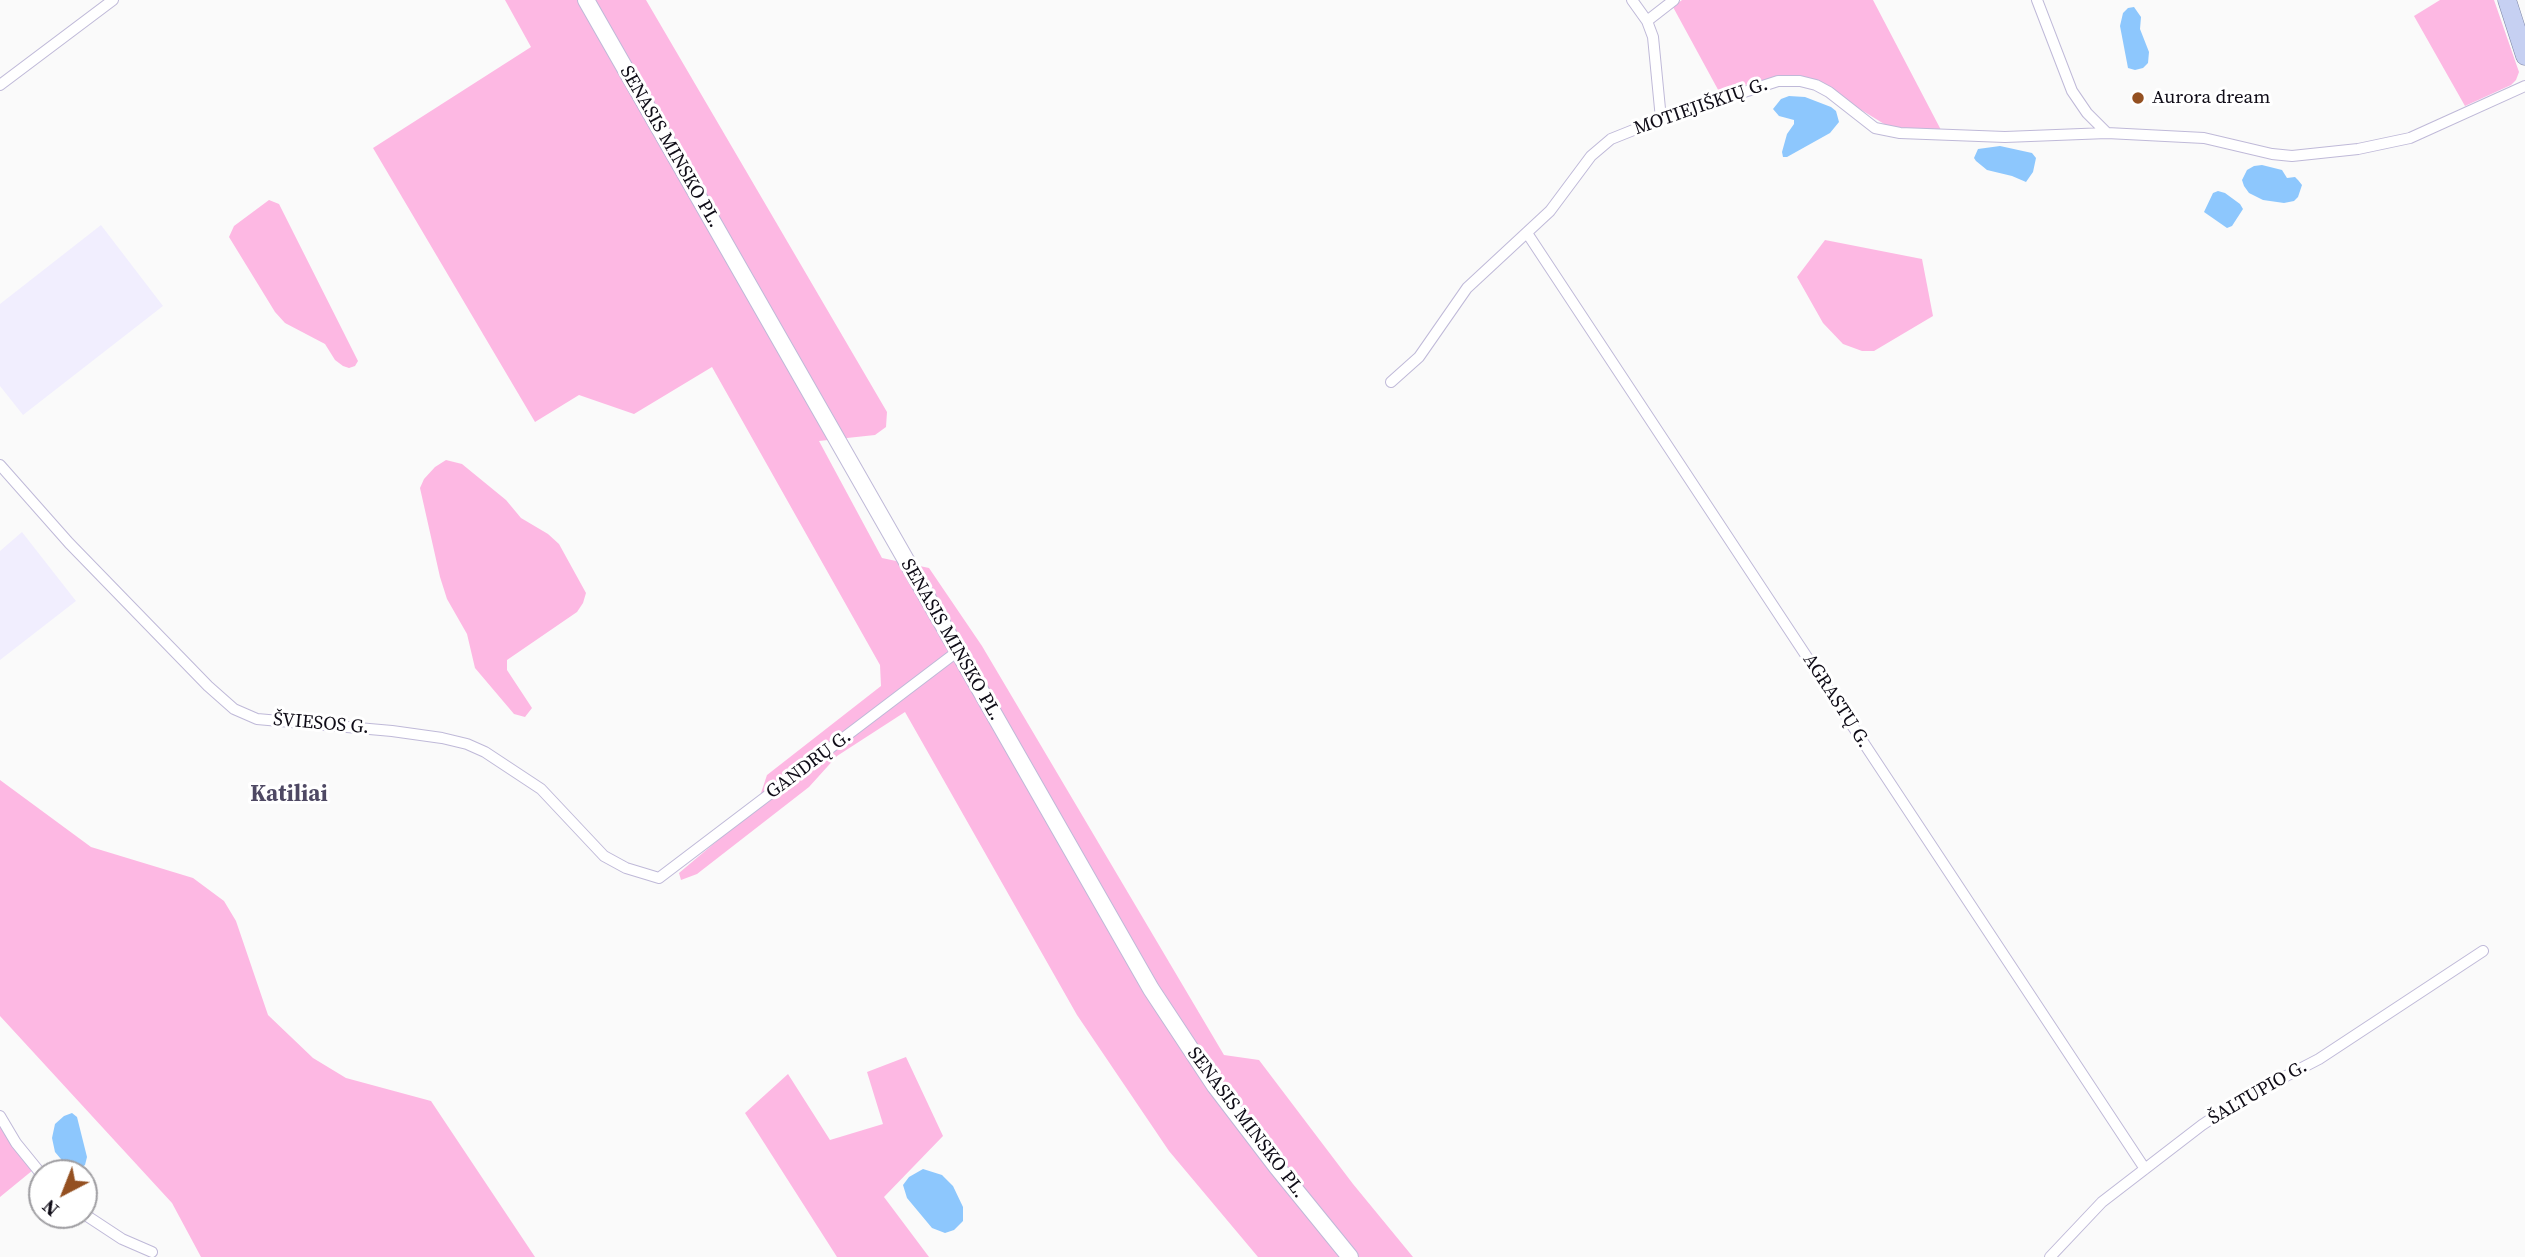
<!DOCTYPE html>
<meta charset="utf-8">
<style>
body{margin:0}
#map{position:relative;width:2525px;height:1257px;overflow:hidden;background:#fafafa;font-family:"Source Serif 4",serif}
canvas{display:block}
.north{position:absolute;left:28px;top:1159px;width:70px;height:70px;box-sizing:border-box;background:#fff;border:2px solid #9f9ea2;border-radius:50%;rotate:222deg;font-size:19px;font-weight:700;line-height:28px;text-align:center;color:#0f0c17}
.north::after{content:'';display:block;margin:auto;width:24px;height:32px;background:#945021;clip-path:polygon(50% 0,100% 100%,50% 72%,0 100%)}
</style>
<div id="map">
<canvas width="2525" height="1257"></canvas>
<div class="north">N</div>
</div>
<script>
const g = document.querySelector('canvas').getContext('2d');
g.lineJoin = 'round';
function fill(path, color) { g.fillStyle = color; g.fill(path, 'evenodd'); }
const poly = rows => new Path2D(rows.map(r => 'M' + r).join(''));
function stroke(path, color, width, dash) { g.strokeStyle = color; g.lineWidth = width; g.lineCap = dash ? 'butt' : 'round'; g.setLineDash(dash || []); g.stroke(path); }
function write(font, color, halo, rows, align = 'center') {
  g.font = font + ' "Source Serif 4",serif'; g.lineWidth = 6; g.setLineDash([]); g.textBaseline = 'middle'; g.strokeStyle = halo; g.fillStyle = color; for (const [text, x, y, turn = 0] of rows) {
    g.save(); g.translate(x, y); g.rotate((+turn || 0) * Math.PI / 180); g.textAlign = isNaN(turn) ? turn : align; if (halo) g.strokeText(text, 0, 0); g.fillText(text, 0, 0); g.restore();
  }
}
fill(poly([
 [101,225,163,306,23,415,0,386,0,304],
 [22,532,76,601,0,660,0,551]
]), '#f1eefe');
fill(poly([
 [505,0,646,0,887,412,886,427,875,435,819,441,882,558,929,568,982,646,1224,1055,1259,1060,1353,1184,1413,1257,1258,1257,1169,1151,1077,1015,905,712,837,756,809,787,697,874,681,880,679,873,756,808,767,775,881,686,880,665,712,367,634,414,579,395,535,422,373,148,531,47],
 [1682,0,1873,0,1941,130,1889,127,1811,79,1722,97,1673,7],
 [2440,0,2494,0,2519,72,2516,80,2511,85,2465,106,2414,16],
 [269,200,279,204,358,361,355,366,349,368,343,366,335,360,325,344,285,323,275,312,229,237,234,226],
 [1825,240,1922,259,1933,316,1874,351,1862,351,1843,344,1823,323,1797,277],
 [446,460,462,464,506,500,521,518,548,534,559,544,586,593,583,603,577,612,507,660,507,670,532,708,525,717,514,714,475,668,467,634,447,599,440,577,420,488,424,479,435,467],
 [0,780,91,847,193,878,224,901,236,921,268,1015,313,1058,346,1078,431,1101,535,1257,201,1257,172,1203,0,1016],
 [906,1057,943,1136,884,1197,929,1257,837,1257,745,1113,788,1074,830,1140,883,1124,867,1072],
 [0,1126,33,1170,0,1197]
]), '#fdb8e3');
fill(poly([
 [2134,7,2141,17,2140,29,2149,52,2148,63,2143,68,2135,70,2128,68,2120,26,2123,13,2128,8],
 [1789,96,1805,97,1831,107,1836,111,1839,122,1830,133,1787,157,1783,157,1782,152,1787,134,1794,124,1794,120,1779,116,1773,109,1781,99],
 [2000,146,2032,153,2036,158,2033,172,2026,182,2012,176,1987,170,1976,161,1974,158,1978,149],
 [2262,165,2282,170,2287,178,2295,177,2298,180,2302,185,2298,197,2294,201,2284,203,2263,200,2249,193,2244,186,2242,180,2247,170,2254,166],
 [2218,191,2225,193,2240,204,2243,209,2232,226,2227,228,2204,212,2213,193],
 [72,1113,77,1117,87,1157,85,1165,78,1170,71,1171,55,1152,52,1138,55,1124,64,1116],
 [923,1169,942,1175,953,1186,963,1207,963,1221,954,1230,945,1233,932,1228,907,1198,903,1185,909,1177]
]), '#8dc7fd');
const minor = poly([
 [1632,0,1647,21,1653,37,1661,119],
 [2037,0,2072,91,2087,113,2107,133,2204,138,2272,154,2292,156,2358,149,2410,138,2525,86],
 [1647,21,1674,0],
 [0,85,113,0],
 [1527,233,2145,1169],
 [1391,382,1419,357,1467,288,1550,211,1591,156,1611,139,1661,119,1778,81,1800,81,1816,85,1829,92,1875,128,1900,133,2005,137,2107,133],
 [0,465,69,543,208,686,234,709,257,719,392,731,442,738,467,744,485,752,541,789,604,856,626,868,659,878,958,651],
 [0,1116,16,1143,42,1175],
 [84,1214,122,1239,152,1252],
 [2050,1257,2102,1202,2202,1125,2238,1101,2319,1059,2483,951]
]);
const secondary = poly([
 [586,0,1151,989,1215,1086,1276,1166,1350,1257]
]);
const trunk = poly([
 [2507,0,2525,56]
]);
stroke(minor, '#bfb9d8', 12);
stroke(secondary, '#bfb9d8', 18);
stroke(trunk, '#7c84a3', 19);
stroke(minor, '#fff', 10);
stroke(secondary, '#fff', 16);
stroke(trunk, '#c6d0f2', 18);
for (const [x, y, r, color] of [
 [2138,98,7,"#945021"]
]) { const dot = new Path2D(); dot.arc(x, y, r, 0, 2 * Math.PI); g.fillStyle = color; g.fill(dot); stroke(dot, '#fff', 2.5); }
write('19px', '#0f0c17', '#fff', [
 ["Aurora dream",2152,98]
], 'left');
write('19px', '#0f0c17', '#fff', [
 ["MOTIEJIŠKIŲ G.",1701,107,-19],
 ["SENASIS MINSKO PL.",670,147,60],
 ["SENASIS MINSKO PL.",951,640,60],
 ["AGRASTŲ G.",1836,701,57],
 ["ŠVIESOS G.",321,724,5],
 ["GANDRŲ G.",809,765,-37],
 ["ŠALTUPIO G.",2258,1093,-30],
 ["SENASIS MINSKO PL.",1246,1123,53]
]);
write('bold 23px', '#4e4863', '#fff', [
 ["Katiliai",289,795]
]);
</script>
